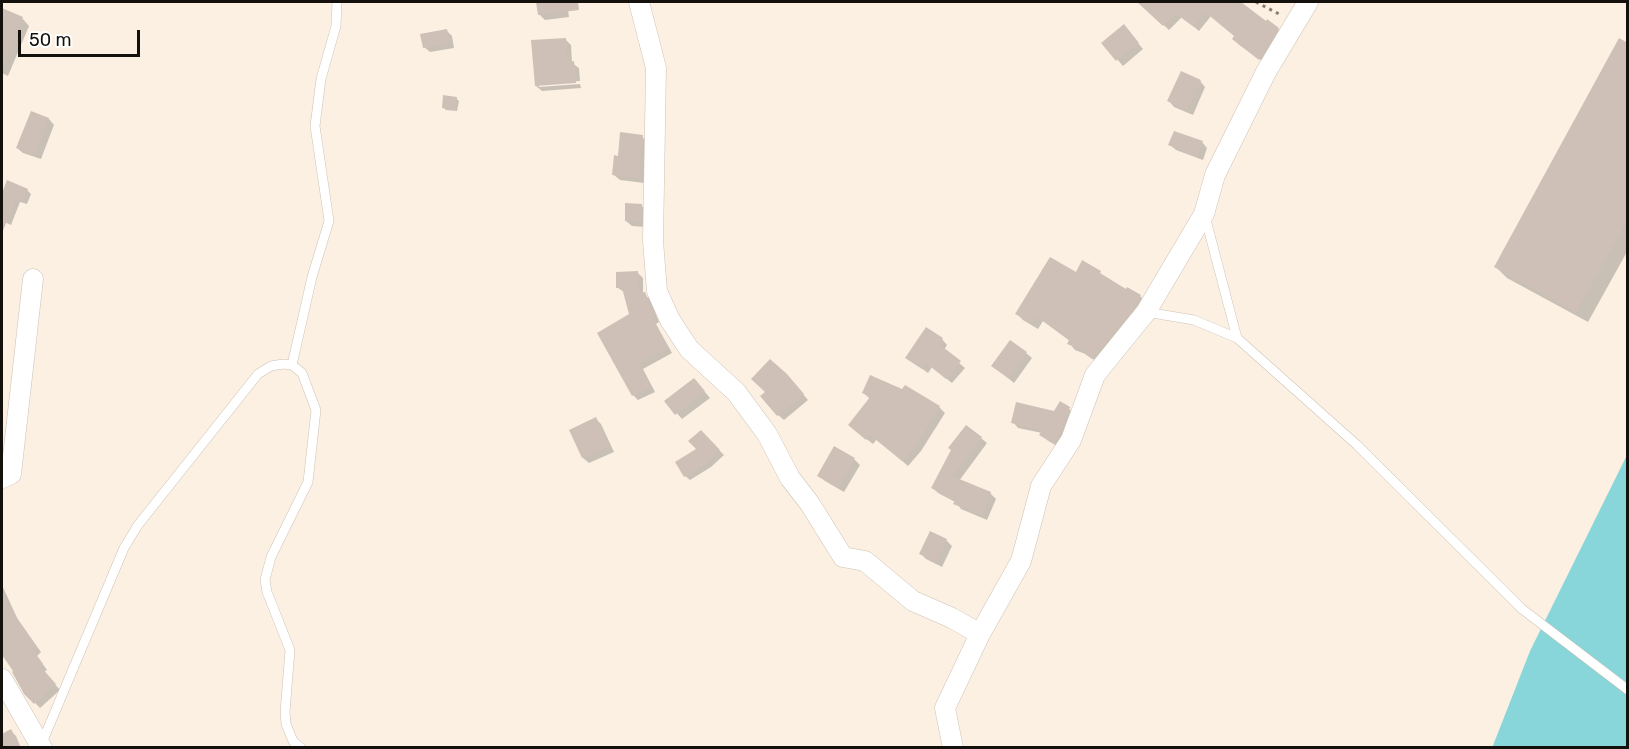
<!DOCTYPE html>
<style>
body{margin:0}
#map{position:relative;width:1629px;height:749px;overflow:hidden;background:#fcf0e3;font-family:Rubik,sans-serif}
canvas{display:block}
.frame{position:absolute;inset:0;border:3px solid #14110c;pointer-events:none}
.scale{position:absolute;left:18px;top:30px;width:122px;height:27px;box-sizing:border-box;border:3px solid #14110c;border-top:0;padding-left:8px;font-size:18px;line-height:21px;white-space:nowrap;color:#14110c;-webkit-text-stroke:4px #fff;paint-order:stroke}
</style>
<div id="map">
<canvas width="1629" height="749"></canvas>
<div class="frame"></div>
<div class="scale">50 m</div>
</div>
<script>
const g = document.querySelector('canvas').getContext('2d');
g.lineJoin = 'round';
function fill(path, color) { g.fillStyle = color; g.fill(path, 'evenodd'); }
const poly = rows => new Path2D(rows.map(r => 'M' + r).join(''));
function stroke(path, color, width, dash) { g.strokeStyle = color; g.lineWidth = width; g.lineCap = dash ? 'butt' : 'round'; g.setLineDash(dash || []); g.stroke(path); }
fill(poly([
 [1627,455,1627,747,1492,748,1530,651]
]), '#88d5da');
fill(poly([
 [537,2,567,2,569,17,545,20,539,14],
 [1139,2,1232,2,1251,17,1278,29,1282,34,1265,63,1238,44,1236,36,1211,16,1199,31,1182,17,1169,30],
 [2,9,22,18,29,26,8,76,2,73],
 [447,31,452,36,454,48,430,52,424,47],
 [1129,32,1143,49,1123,66,1103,43],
 [565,39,571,45,572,63,579,68,580,81,539,84,539,87,580,84,581,88,542,91,536,86],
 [1628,45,1628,250,1588,322,1507,278,1496,267],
 [1200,81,1205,87,1193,115,1174,107,1169,101],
 [456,98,459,101,457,111,446,110,443,107],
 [32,113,49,119,54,125,41,159,23,153,17,148],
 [642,137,648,142,644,183,620,180,614,175,619,157],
 [1202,142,1207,148,1203,160,1176,150,1170,145],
 [8,182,27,190,31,194,27,204,20,202,11,225,2,221,2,197],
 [641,205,647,211,646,227,632,226,626,221],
 [1083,262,1126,291,1128,289,1140,296,1147,303,1099,364,1088,355,1075,350,1069,343,1070,341,1043,321,1038,329,1023,320,1017,314,1076,274],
 [638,273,643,278,643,294,650,299,659,322,656,324,672,353,643,369,655,392,638,400,633,395,631,314,624,292,618,288],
 [942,339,947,345,944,350,965,368,952,383,932,367,928,373,907,358],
 [1026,353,1032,358,1014,383,993,366],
 [792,381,808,400,784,420,778,415],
 [699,385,710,398,682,419,666,401],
 [906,387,939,407,945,413,921,451,908,466,877,439,873,444,855,430,870,399,864,393,902,391],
 [1069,409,1075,414,1060,448,1047,440,1042,433,1018,428,1013,422],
 [596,419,601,424,614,452,589,463,583,458,571,430],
 [701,432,724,455,711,467,690,480,685,476,698,449],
 [981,438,987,443,959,481,990,493,996,499,987,520,961,509,955,502,938,493,933,488],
 [854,459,860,465,844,492,825,481,819,475],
 [946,540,952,546,942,567,926,559,921,554],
 [2,585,18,620,41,652,37,656,47,670,44,672,60,690,40,708,26,693,15,671,2,652,4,650,2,645],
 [11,731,16,736,21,748,2,748,2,736]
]), '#0003');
fill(poly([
 [536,2,578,2,579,10,538,15],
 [1137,2,1241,2,1266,21,1267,19,1279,28,1259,60,1232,39,1234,36,1205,12,1194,27,1176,14,1163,26],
 [2,8,23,17,2,67],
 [1124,24,1139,43,1116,61,1101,43],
 [447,29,450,43,423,48,420,34],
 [566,38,567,62,574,61,576,83,535,86,531,40],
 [1619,38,1628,43,1628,218,1576,312,1494,267],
 [1181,71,1201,80,1187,110,1167,101],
 [443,95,457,97,455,110,442,108],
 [31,111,49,118,35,155,16,148],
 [1174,131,1203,141,1197,156,1168,145],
 [620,132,643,135,639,178,612,175,614,155,618,156],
 [7,180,28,189,22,201,16,199,2,233,2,193],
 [625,203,642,204,641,222,625,221],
 [1050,257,1076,272,1082,260,1101,271,1100,273,1126,289,1127,287,1141,295,1132,311,1092,359,1085,354,1087,352,1067,344,1069,340,1036,316,1032,323,1015,314],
 [638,271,639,293,645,292,655,317,652,318,668,348,639,363,651,387,632,396,597,333,629,314,622,288,616,288,616,272],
 [926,327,943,338,939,344,961,361,946,379,926,363,922,369,905,358],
 [1010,340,1027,352,1008,378,991,366],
 [770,359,787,374,804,394,777,416,760,396,765,392,751,379],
 [870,375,902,389,905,385,940,406,916,445,902,461,870,435,866,440,848,425,870,397,862,393],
 [694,378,705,391,675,415,664,401],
 [1060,401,1070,407,1060,435,1054,444,1039,435,1042,430,1011,423,1016,402,1054,411],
 [596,417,609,446,582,458,569,430],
 [966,425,982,437,952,476,991,492,982,515,953,504,955,501,931,488,951,450,948,448],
 [701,430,720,450,706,463,684,477,675,462,696,449,688,441],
 [834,446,855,458,838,488,817,476],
 [930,531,947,539,937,562,919,554],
 [2,596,37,647,33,650,43,664,40,666,56,684,34,704,24,694,12,672,13,671,2,655],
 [11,729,20,747,2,747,2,734]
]), '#cec0b6');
const service = poly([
 [1205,216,1237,338,1357,445,1522,609,1628,690],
 [1146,312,1194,320,1237,338],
 [292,365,312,277,329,221,315,126,321,79,336,26,337,2],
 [41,745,124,548,138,525,258,374,271,366,283,364,292,365,302,373,316,410,308,482,271,557,265,580,267,592,290,650,285,712,286,724,293,741,301,748]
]);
const minor = poly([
 [639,2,656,68,653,241,657,291,670,320,689,349,736,392,767,434,790,478,810,504,843,557,865,561,913,601,952,618,980,634,945,708,953,748],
 [2,478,11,474,33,279],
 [980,634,1021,561,1041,486,1071,440,1095,375,1146,312,1204,214,1215,175,1266,72,1308,2],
 [2,679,42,748]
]);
stroke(service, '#cdc2b5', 10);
stroke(minor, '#cdc2b5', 21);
stroke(poly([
 [1256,2,1281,15]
]), '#847c73', 3, [3, 4.5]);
stroke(service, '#fff', 9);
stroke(minor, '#fff', 20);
</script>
